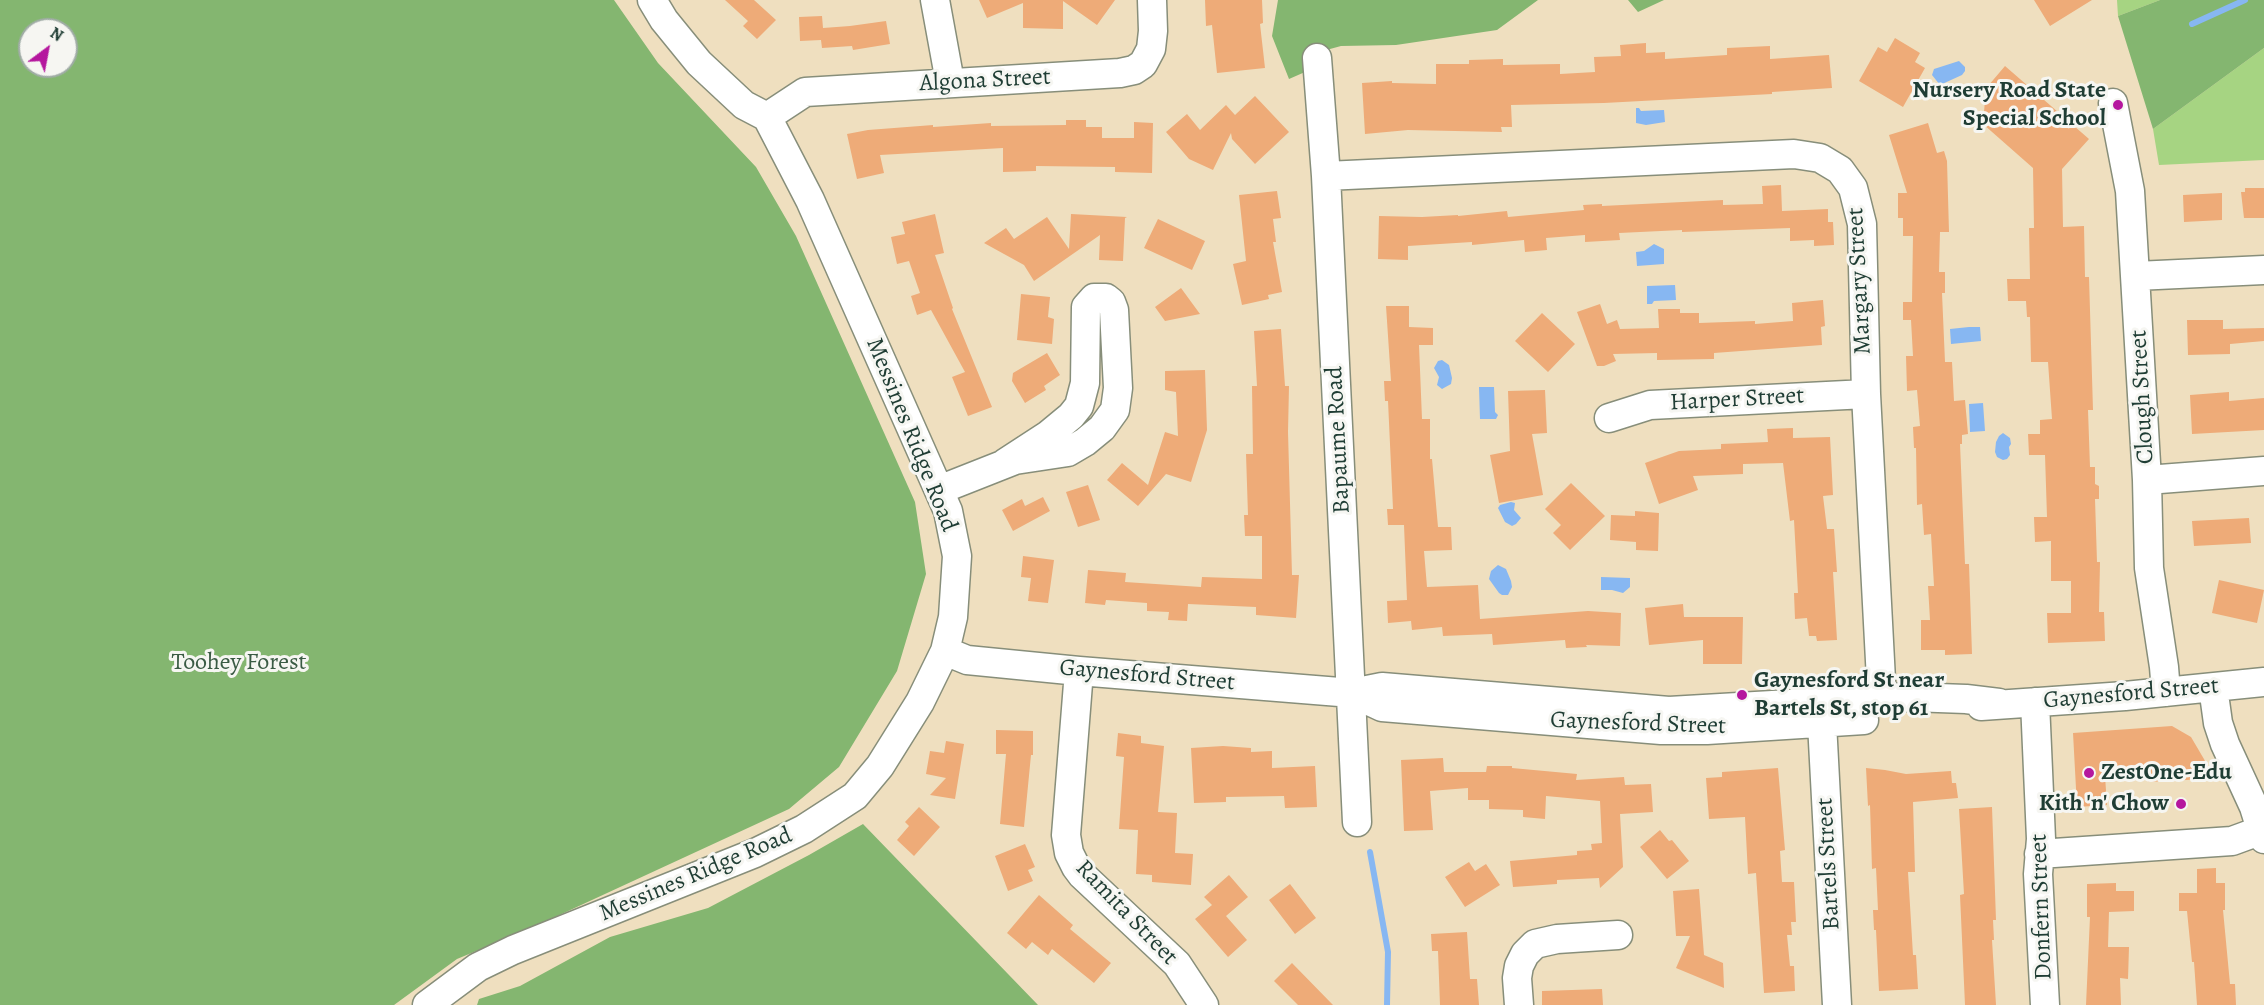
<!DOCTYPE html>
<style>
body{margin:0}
#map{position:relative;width:2264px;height:1005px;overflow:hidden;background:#efdfbf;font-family:Alegreya,serif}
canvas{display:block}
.north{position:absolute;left:18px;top:18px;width:60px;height:60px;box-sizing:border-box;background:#f6f6f2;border:2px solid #a0aca6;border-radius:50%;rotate:32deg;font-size:16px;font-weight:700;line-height:24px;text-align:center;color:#1f3d34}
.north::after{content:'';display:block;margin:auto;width:21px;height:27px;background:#b5179e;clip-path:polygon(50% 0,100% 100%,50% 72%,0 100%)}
</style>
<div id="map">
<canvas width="2264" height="1005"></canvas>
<div class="north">N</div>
</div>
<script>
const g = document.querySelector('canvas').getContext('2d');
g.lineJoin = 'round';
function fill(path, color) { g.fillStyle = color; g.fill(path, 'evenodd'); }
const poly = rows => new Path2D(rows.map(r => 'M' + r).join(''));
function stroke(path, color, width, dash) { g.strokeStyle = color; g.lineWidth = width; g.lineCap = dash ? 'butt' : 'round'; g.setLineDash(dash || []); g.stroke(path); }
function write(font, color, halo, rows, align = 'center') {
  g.font = font + ' Alegreya,serif'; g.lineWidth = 6; g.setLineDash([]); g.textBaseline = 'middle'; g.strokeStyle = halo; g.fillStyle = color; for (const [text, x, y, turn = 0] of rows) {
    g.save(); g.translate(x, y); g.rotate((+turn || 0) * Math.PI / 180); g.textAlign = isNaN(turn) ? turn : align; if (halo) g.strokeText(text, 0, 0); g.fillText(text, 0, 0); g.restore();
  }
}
fill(poly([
 [2117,0,2160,0,2118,16],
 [2264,48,2264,160,2159,165,2153,129]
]), '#a6d482');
fill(poly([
 [0,0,614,0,658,63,756,167,796,236,915,502,926,574,897,671,839,767,789,809,527,930,457,959,394,1005,0,1005],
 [30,30,66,30,66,66,30,66],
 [1278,0,1538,0,1497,30,1396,45,1341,46,1319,52,1305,72,1289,79,1272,36],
 [1628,0,1664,0,1638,12],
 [2160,0,2264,0,2264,48,2153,129,2118,16],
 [863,824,1038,1005,477,1005,479,999,520,986,610,937,708,908,809,855]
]), '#84b670');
fill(poly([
 [1959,61,1965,67,1965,71,1962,75,1940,85,1932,75,1934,69],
 [1636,108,1639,108,1641,111,1664,110,1665,122,1646,125,1636,123],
 [1654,244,1664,249,1664,264,1637,266,1636,252,1644,251],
 [1675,285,1676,300,1654,301,1652,304,1647,304,1647,286],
 [1969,327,1980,327,1981,341,1951,344,1950,329],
 [1442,360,1449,365,1452,378,1451,384,1442,389,1437,385,1439,377,1434,368,1438,361],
 [1479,387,1494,387,1495,412,1498,415,1496,419,1480,419],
 [1983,403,1985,431,1970,432,1969,404],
 [2003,433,2010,438,2011,444,2009,447,2010,455,2007,459,2003,460,1997,457,1995,452,1996,442,1999,436],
 [1511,502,1515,503,1514,510,1521,518,1516,524,1512,526,1505,522,1498,508,1500,505],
 [1498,565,1506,569,1511,581,1512,587,1508,595,1502,595,1499,593,1489,579,1491,571],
 [1601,577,1630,578,1630,587,1623,593,1612,590,1601,590]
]), '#87b7f2');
stroke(poly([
 [2192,24,2245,0],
 [1370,852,1388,952,1387,1005]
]), '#87b7f2', 6);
fill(poly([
 [725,0,754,0,776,20,757,39,743,26,748,21],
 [979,0,1115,0,1097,25,1063,1,1063,29,1023,28,1023,3,987,18],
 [1205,0,1262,0,1263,23,1260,24,1265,68,1217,73,1212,25,1206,26],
 [2034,0,2092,0,2050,26],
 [822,16,823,28,850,26,886,21,890,44,853,50,852,46,822,48,821,40,800,41,799,17],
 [1895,38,1920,53,1915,62,1925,68,1903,107,1859,81,1878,47,1887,52],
 [1646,43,1646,53,1665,52,1665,59,1727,55,1727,48,1770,46,1770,59,1829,55,1832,88,1772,92,1772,94,1604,103,1511,105,1512,127,1501,127,1502,132,1408,130,1365,134,1362,83,1392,81,1392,83,1436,84,1436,64,1469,64,1469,60,1503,59,1503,65,1560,64,1560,74,1595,72,1594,57,1621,56,1620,45],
 [2005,66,2089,139,2062,169,2063,227,2084,226,2085,277,2089,277,2093,410,2088,410,2090,467,2095,467,2095,484,2099,486,2099,499,2095,499,2097,562,2100,562,2099,612,2104,612,2105,641,2048,643,2047,613,2071,613,2071,581,2051,581,2051,541,2035,542,2034,517,2047,517,2045,455,2029,455,2028,434,2040,434,2040,420,2052,419,2048,362,2031,362,2030,317,2027,317,2026,301,2008,301,2007,279,2030,279,2029,228,2034,228,2033,168,1983,124,1985,100,1993,90,1988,86],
 [1255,96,1289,132,1255,164,1232,139,1231,133,1213,170,1189,159,1166,132,1187,114,1200,130,1226,105,1235,115],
 [1066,120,1086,120,1086,127,1102,127,1102,138,1134,138,1134,122,1153,123,1152,173,1115,172,1115,167,1036,166,1036,171,1003,172,1003,148,880,155,884,173,857,179,847,134,868,130,933,125,933,127,991,123,991,126,1066,125],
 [1928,123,1937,153,1944,151,1947,161,1949,232,1940,232,1939,272,1945,272,1945,293,1942,293,1945,362,1952,362,1954,401,1965,400,1968,434,1962,435,1962,444,1960,444,1965,564,1969,564,1972,654,1945,655,1945,650,1921,650,1921,620,1930,620,1928,586,1934,586,1931,534,1924,535,1922,504,1917,505,1916,448,1914,448,1913,427,1920,426,1917,390,1907,391,1906,356,1913,356,1911,320,1903,320,1903,302,1912,302,1913,236,1903,236,1903,218,1898,218,1898,193,1907,193,1889,135],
 [1781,185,1782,211,1828,209,1828,222,1833,222,1834,245,1814,246,1814,240,1790,241,1790,228,1682,232,1682,230,1619,233,1620,240,1585,242,1585,235,1546,238,1547,250,1525,252,1524,240,1472,245,1472,242,1408,246,1408,260,1378,259,1379,216,1422,217,1458,215,1458,216,1507,211,1508,217,1584,210,1583,205,1602,204,1602,206,1723,200,1723,205,1763,204,1762,186],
 [2245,188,2264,188,2264,218,2244,218,2241,192,2245,192],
 [1277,191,1281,218,1273,219,1276,242,1273,242,1282,292,1268,295,1269,299,1242,305,1233,264,1246,261,1239,195],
 [2222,193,2222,220,2184,222,2183,195],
 [935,214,944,253,935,255,953,308,952,309,992,407,968,416,952,377,965,372,931,310,917,315,911,296,920,293,909,261,897,264,891,237,905,234,902,222],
 [1071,214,1127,217,1125,218,1123,261,1099,260,1100,235,1034,281,1024,265,984,243,1006,228,1014,239,1047,217,1069,249],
 [1158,219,1205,241,1192,270,1144,248],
 [1181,288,1200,314,1165,321,1155,307],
 [1021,294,1050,297,1048,317,1054,319,1052,344,1017,340],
 [1823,300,1825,326,1821,327,1822,345,1714,353,1714,359,1657,360,1657,353,1613,354,1616,361,1604,366,1597,366,1577,312,1600,304,1607,324,1617,320,1620,329,1659,328,1658,309,1680,309,1680,313,1699,313,1699,323,1755,321,1755,324,1793,321,1792,303],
 [1386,306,1409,306,1409,327,1433,328,1433,345,1419,345,1422,419,1430,419,1430,459,1432,459,1438,527,1451,527,1452,550,1424,551,1427,587,1478,585,1480,619,1588,611,1621,613,1620,646,1586,645,1587,647,1566,648,1565,640,1493,645,1492,634,1443,636,1442,627,1412,630,1411,621,1388,623,1387,601,1407,600,1404,525,1388,525,1387,509,1393,509,1388,401,1385,401,1384,381,1391,381],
 [1542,313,1575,344,1548,372,1515,341],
 [2187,320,2223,320,2223,329,2264,328,2264,341,2230,344,2230,354,2188,355],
 [1281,329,1285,386,1289,386,1288,432,1292,575,1299,575,1296,618,1256,615,1256,607,1188,604,1187,621,1168,620,1169,612,1147,611,1147,603,1106,600,1105,605,1085,603,1088,570,1126,573,1125,582,1201,587,1202,577,1262,579,1262,536,1245,536,1244,515,1248,515,1246,454,1253,454,1252,386,1257,386,1254,331],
 [1047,353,1060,375,1044,386,1046,390,1025,403,1012,381,1013,373],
 [1205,370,1207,430,1191,482,1166,474,1138,506,1107,480,1122,463,1148,485,1165,432,1178,436,1176,392,1165,390,1165,371],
 [1545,390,1547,433,1532,434,1543,495,1499,503,1490,455,1510,451,1508,391],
 [2229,392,2229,401,2264,398,2264,430,2192,434,2190,395],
 [1793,428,1793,438,1830,437,1833,495,1823,496,1827,529,1834,529,1837,572,1833,572,1837,640,1817,641,1816,636,1809,636,1807,618,1795,619,1794,593,1798,593,1794,520,1790,521,1783,463,1743,464,1743,474,1693,476,1698,490,1659,504,1645,463,1679,451,1721,449,1721,444,1768,442,1767,429],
 [1571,483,1605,516,1570,550,1553,533,1561,525,1545,509],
 [1088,485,1100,520,1078,527,1066,492],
 [1043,497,1050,511,1013,531,1002,510,1022,499,1025,506],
 [1635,511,1659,513,1658,551,1636,550,1636,542,1610,540,1611,515,1635,516],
 [2249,518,2251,543,2194,546,2192,521],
 [1023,556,1054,560,1048,603,1028,601,1031,578,1021,577],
 [2219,580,2264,590,2257,623,2212,613],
 [1683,604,1684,617,1743,617,1742,664,1703,664,1703,640,1649,645,1645,608],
 [2172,726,2191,737,2211,771,2205,779,2148,782,2147,773,2105,776,2107,805,2077,807,2073,733],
 [996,730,1033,731,1033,755,1031,755,1024,827,1000,824,1006,754,996,754],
 [1118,733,1141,736,1141,743,1164,746,1158,812,1177,813,1175,853,1193,854,1191,885,1152,882,1152,875,1136,874,1138,830,1119,829,1124,757,1116,756],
 [946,741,964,744,955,799,930,795,946,778,926,774,930,751,944,753],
 [1223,746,1251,748,1251,752,1272,751,1272,768,1315,766,1317,807,1285,808,1284,796,1226,797,1226,802,1194,803,1191,748],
 [1443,758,1444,772,1486,772,1487,766,1512,766,1512,768,1577,774,1576,780,1624,777,1625,785,1651,784,1653,812,1620,814,1623,867,1600,888,1599,878,1557,880,1557,884,1513,887,1510,861,1577,855,1577,851,1592,850,1591,844,1602,843,1600,801,1546,796,1545,819,1523,817,1523,810,1489,809,1489,800,1468,800,1468,788,1430,791,1433,830,1404,831,1401,760],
 [1778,768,1785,850,1780,851,1782,882,1794,882,1796,922,1791,922,1792,935,1787,935,1790,966,1794,966,1795,991,1764,993,1756,873,1748,874,1745,817,1709,819,1706,778,1722,777,1722,772],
 [1866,768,1885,770,1906,774,1951,771,1952,783,1956,783,1958,798,1913,802,1915,872,1908,872,1913,955,1916,955,1918,989,1879,991,1876,930,1874,930,1873,910,1878,910,1876,868,1872,869,1870,805,1868,806],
 [919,807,940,827,914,856,897,840,909,826,905,822],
 [1992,807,1996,920,1993,920,1994,940,1992,940,1996,1005,1965,1005,1960,895,1964,894,1959,809],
 [1660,830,1669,841,1672,840,1689,861,1667,879,1640,847],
 [1025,844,1035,867,1028,870,1033,881,1008,891,995,856],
 [1469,862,1475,871,1486,864,1500,885,1465,907,1445,877],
 [2216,868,2216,883,2225,883,2225,910,2223,910,2230,984,2235,984,2236,1005,2197,1005,2194,962,2192,962,2187,911,2179,911,2179,893,2197,893,2197,869],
 [1229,875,1248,897,1226,916,1247,940,1228,957,1195,919,1212,905,1204,897],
 [2116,883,2116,891,2134,891,2134,911,2109,912,2108,947,2129,947,2128,979,2120,978,2121,1005,2086,1005,2090,917,2087,917,2087,884],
 [1290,884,1316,918,1295,934,1269,900],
 [1699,889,1704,955,1723,963,1724,988,1676,968,1690,936,1676,936,1673,891],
 [1039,895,1073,925,1070,929,1111,963,1094,983,1052,949,1048,955,1032,942,1026,949,1007,933],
 [1467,932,1470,979,1477,979,1479,1005,1440,1005,1438,951,1432,951,1431,934],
 [1292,963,1333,1005,1298,1005,1274,981],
 [1602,989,1603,1005,1542,1005,1542,991]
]), '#eeab78');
const minor = poly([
 [935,0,950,82],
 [1317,58,1326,176,1357,822],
 [2113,103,2130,191,2147,480,2149,568,2164,667,2166,692],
 [767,117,805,92,1120,73,1134,70,1143,64,1151,49,1153,31,1152,0],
 [1326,176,1794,154,1820,158,1840,170,1853,188,1862,224,1866,394,1882,699],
 [2136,276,2264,270],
 [1609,418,1650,405,1866,394],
 [2147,480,2264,471],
 [939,490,1015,460,1068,452,1085,442,1102,428,1115,410,1118,388,1114,310,1111,302,1106,298,1094,298,1086,307,1085,383,1079,406,1071,416,1048,435,1005,463],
 [945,651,967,660,1079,671,1352,693,1382,687,1669,711,1911,697,1966,699,1999,703],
 [1079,671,1066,835,1069,853,1076,867,1082,875,1177,964,1204,1005],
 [2213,687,2218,723,2225,744,2254,807,2264,839],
 [1352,693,1382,707,1661,730,1707,730,1864,720],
 [2035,702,2041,839,2038,874,2045,1005],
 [1981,706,2125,696,2264,682],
 [1822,723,1837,1005],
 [2039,854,2232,841,2262,830],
 [427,1005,478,967,513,950,755,853,804,829,855,796,880,766,920,702,945,651,953,617,957,556,948,511,810,200,767,117,744,105,699,63,664,20,652,0],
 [1519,1005,1517,978,1519,966,1525,954,1535,944,1557,939,1618,935]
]);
stroke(minor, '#878e7a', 31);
stroke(minor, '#fff', 28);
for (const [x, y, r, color] of [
 [2118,105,6,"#b5179e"],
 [1742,695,6,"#b5179e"],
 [2089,773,6,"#b5179e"],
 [2181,804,6,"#b5179e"]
]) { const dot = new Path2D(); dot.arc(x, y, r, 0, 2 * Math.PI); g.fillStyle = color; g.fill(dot); stroke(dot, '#f6f6f2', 2); }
write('24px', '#1f3d34', '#f6f6f2', [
 ["Algona Street",985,81,-3],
 ["Margary Street",1860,281,-93],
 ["Clough Street",2143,397,-93],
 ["Harper Street",1737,400,-3],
 ["Messines Ridge Road",911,435,68],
 ["Bapaume Road",1339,440,-93],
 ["Gaynesford Street",1147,676,5],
 ["Gaynesford Street",2131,694,-5],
 ["Gaynesford Street",1638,724,2],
 ["Bartels Street",1829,864,-93],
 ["Messines Ridge Road",696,875,-23],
 ["Donfern Street",2042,907,-92],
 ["Ramita Street",1126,913,46]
]);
write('bold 24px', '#1f3d34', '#f6f6f2', [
 ["Nursery Road State",2106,91],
 ["Special School",2106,119],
 ["Gaynesford St near",1754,681,"left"],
 ["Bartels St, stop 61",1754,709,"left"],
 ["ZestOne-Edu",2101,773,"left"],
 ["Kith 'n' Chow",2169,804]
], 'right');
write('24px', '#3a5b44', '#f6f6f2', [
 ["Toohey Forest",239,663]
]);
</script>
